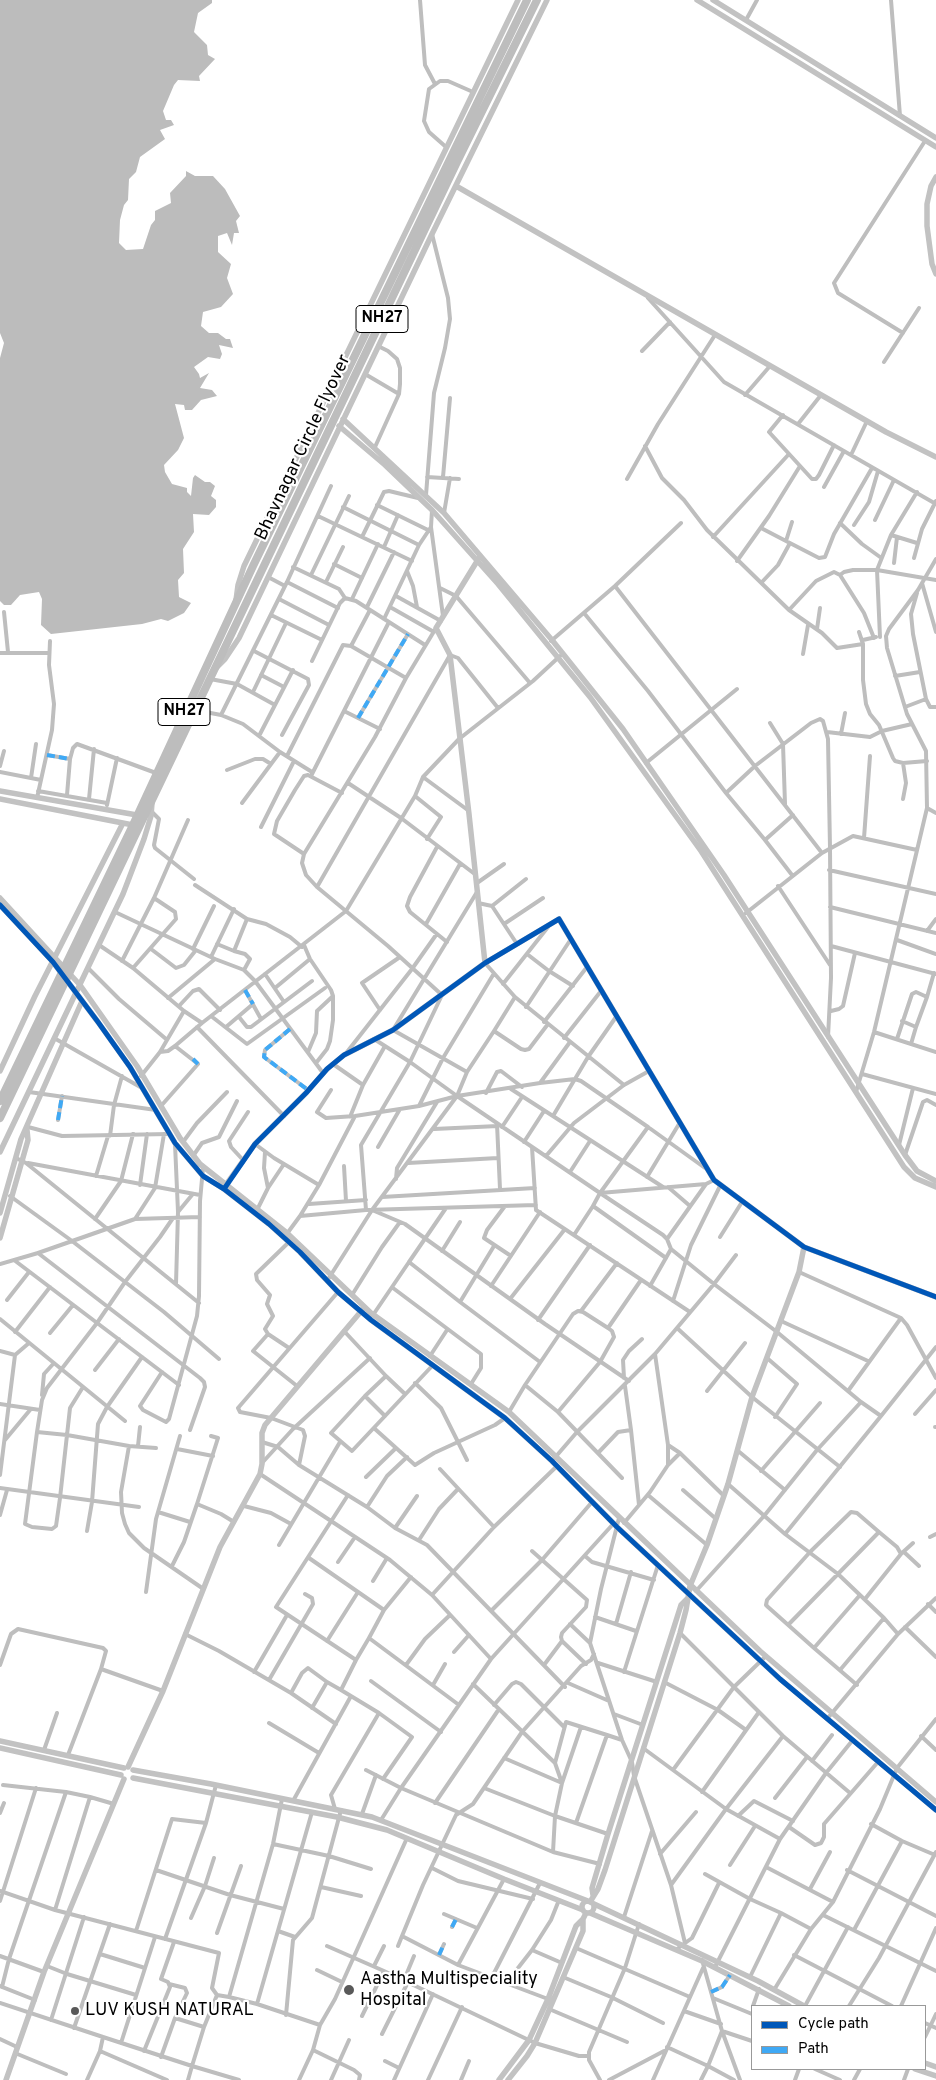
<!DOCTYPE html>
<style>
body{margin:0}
#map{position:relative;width:936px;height:2080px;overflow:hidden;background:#fff;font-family:Overpass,sans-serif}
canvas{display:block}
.legend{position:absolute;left:751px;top:2005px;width:175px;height:65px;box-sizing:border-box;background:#fff;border:1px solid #999;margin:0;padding:6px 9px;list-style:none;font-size:15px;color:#000}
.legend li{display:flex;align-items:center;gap:10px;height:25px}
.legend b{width:25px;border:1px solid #999}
</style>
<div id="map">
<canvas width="936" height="2080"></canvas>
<ul class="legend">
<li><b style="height:6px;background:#0057b8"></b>Cycle path</li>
<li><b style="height:6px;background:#3fa9f5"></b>Path</li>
</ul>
</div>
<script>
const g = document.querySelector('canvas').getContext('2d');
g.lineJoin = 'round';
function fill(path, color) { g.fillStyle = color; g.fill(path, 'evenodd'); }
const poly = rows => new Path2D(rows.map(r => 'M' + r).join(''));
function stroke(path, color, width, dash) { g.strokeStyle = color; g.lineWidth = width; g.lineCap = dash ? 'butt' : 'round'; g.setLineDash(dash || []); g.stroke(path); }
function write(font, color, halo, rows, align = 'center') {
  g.font = font + ' Overpass,sans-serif'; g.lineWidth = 4.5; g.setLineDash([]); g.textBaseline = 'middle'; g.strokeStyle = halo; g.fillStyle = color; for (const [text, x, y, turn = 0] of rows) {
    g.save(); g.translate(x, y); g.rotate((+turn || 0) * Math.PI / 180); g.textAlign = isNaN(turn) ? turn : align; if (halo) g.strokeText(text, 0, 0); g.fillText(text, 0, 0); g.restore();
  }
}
fill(poly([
 [0,0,212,0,212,3,198,13,194,32,207,45,208,55,215,59,199,76,200,81,178,80,174,85,163,111,166,120,171,120,174,125,160,130,165,139,140,157,136,172,129,179,128,200,124,205,120,220,119,243,126,250,143,249,151,225,155,220,155,211,171,203,170,193,186,176,186,171,195,176,213,176,225,189,240,216,236,221,239,233,234,233,232,245,227,233,218,236,218,252,231,264,227,278,233,294,221,307,203,312,201,326,209,333,218,333,226,339,230,339,233,348,219,345,222,354,220,359,208,357,194,367,199,374,200,378,209,373,200,388,212,390,217,396,201,400,192,410,185,410,184,405,175,404,184,438,178,450,164,465,165,472,172,484,187,488,187,492,191,496,193,478,195,475,205,482,210,482,215,486,211,496,216,500,216,507,209,515,193,514,194,532,183,549,184,573,178,580,179,597,191,603,184,613,168,621,161,619,142,624,51,634,41,625,42,599,39,592,20,595,11,605,4,605,0,601,0,358,4,343,0,333]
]), '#bcbcbc');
stroke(poly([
 [420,0,425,65,435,84],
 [891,0,900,116],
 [746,20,757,0],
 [446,147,429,132,424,121,429,89,440,81,448,81,473,92],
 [648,298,724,382,936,504],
 [903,333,838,293,834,283,925,141],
 [642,351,670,322],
 [884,362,919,308],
 [365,374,399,394],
 [745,395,770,366],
 [783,415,769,432,812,479,816,479,819,475,834,445],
 [798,424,821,395],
 [645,446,662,478,684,500,707,530,789,610,822,633,837,648,863,644],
 [375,447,399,394,400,384,400,368,397,359,388,351,378,346],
 [851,455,867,421],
 [427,477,459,479],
 [443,477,450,398],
 [627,479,658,424,715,335],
 [824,487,844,451],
 [426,495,434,393,445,348,450,319,448,298,432,234],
 [377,505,428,530],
 [343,507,419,545],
 [432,510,431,527,443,616],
 [444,513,450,478],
 [318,516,412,561],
 [875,520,894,480],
 [840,523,862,544,880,557],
 [854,525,869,502,878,471],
 [761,528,786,541,792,522],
 [891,535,917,492],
 [362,537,384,492,389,491,418,498],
 [713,537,789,454],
 [786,541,819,558,825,557,834,534,872,468],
 [917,543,891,535,877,570,936,580],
 [384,547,398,515],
 [914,558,922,529,936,501],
 [737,561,769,516,800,466],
 [894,563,897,537],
 [334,564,362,578],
 [293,567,339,589,345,598],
 [407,571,413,586,417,607],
 [311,575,349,496],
 [268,577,285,586],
 [287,582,338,608],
 [326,582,343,547],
 [762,582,778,565,790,543],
 [922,583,936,632],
 [615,586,822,853],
 [440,588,456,596,530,683],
 [917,593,911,614,913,634,926,699,930,707,936,707],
 [396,596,441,621],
 [279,599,329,625],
 [352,599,378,544],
 [367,607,394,552],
 [390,607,434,632],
 [789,610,816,581,834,572,840,575],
 [4,612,8,652],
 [584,613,648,691,726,793,765,840,793,815],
 [271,615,322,640],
 [384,619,419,545,431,527],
 [817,629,820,608],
 [859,632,863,644,863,680,866,704,870,714,879,725,893,758,895,761,903,763,927,761],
 [874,638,864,613,840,575,844,572,853,570,877,570,880,637],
 [863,640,876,637],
 [551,641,615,586,681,523],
 [351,646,370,610],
 [254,651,308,679,309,685,282,735],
 [0,653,49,653],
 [803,654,808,625],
 [312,661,340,603,345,598,356,601,425,645],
 [261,675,284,687],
 [895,676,920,672],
 [210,679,237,684,275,705],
 [253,692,286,623],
 [905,707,926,699],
 [195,710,221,715,243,724,280,752,312,772],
 [344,711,380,729],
 [221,715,287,582,331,486],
 [358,718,408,634],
 [770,723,783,744,785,804],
 [827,732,870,737,882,731,912,724],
 [841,734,845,713],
 [259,736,293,670],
 [47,755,70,759],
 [287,756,343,645,351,646,406,678],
 [646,763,737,689],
 [903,763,906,783,903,799],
 [0,766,4,751],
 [227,770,255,759,263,759,271,764],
 [0,772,41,780],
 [311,776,389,622],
 [423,777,469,811],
 [31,778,36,744],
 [348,783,401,818,476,875],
 [38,791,107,803],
 [726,793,755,766,811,723,820,719,823,721,828,739,830,848,831,978,828,1037],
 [67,795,70,759,73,748,77,744,156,773],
 [415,796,441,817,427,839],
 [37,798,52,730,54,704,49,665,50,641],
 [89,799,94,749],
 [242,803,280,752],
 [107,805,117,758],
 [927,808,936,813],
 [151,811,159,819,154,845,155,848,194,879],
 [261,827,294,761],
 [864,838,870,756],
 [765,840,792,875],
 [437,847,410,897,407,906,410,912,447,942],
 [304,854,274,834,277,821,295,790,304,776,308,775,342,793],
 [829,870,936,894],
 [477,883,504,864],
 [195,885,247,919],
 [778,886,830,965],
 [317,887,450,655,458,658,498,708],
 [478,903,492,906,526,879],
 [492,906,517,944],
 [830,907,936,933],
 [115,912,215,959],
 [746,913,822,853,853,836,917,850],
 [426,924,460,864],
 [504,924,543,898],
 [927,931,936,919],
 [897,940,936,954],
 [217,944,234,951,247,919,266,924,290,937,302,947],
 [99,945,133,968,184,1011,202,1023],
 [304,945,310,959,331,990,333,996,333,1020,330,1041,327,1049,316,1063],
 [831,946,936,974],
 [151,949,176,968,184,965,196,950],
 [193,949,214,906],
 [234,951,245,954,250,959,244,970],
 [527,954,549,971,573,986],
 [211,957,234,909],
 [122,961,154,898,188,820],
 [485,963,515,997,624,1085],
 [88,968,119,999,166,1039],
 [133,968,176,919,175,912,154,898],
 [265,974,284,1002],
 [503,984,548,927],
 [275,988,310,959],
 [245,990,261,1019],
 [168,998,215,959,244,970,255,981,323,1073],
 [179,1006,193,991,199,989,220,1010],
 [526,1007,571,939],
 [380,1010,362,983,400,957],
 [831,1011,839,1009,843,1006,855,953],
 [211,1016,247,1044,325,988],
 [239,1017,247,1027,251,1027,312,981],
 [902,1021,916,1027,927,997,934,973],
 [544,1022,587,967],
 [197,1027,284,1116],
 [226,1027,253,1004],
 [290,1029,265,1050,264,1057,308,1090],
 [494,1031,515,997],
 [874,1032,936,1052],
 [54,1038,142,1088],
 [564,1038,601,991],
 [374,1039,410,1062,457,1096,467,1072,494,1031,521,1049,525,1050,529,1049,548,1024],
 [897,1039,912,994,916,992,927,997],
 [911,1044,916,1027],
 [160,1052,168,1051,175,1046,202,1023,346,911,415,796,423,777,459,739,533,681,560,656],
 [308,1052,316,1033,317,1011,333,996],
 [347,1052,412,969,436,935],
 [333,1064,363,1085],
 [467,1072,393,1030,477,892],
 [862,1074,936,1094],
 [141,1076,160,1052,184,1011],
 [540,1083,570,1042],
 [511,1089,663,1187],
 [331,1090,317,1112,326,1118,355,1116,419,1106,457,1096,540,1083,575,1079,581,1081,648,1127,600,1193,593,1206],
 [29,1092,156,1110],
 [856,1092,874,1032,927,808,926,751,907,714,887,648,886,636,889,629,918,590,936,559],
 [486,1093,497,1072,501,1071,522,1087],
 [161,1106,198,1064,175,1046],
 [419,1106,443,1058,493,975],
 [553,1116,588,1057,616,1017],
 [350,1117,363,1085,385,1046],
 [58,1120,62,1096],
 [497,1124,500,1189],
 [28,1127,62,1136,169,1134],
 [502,1127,522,1097],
 [648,1127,705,1168],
 [434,1129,498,1126],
 [110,1136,114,1105,122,1076],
 [183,1142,197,1123,227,1092],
 [524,1142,544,1111],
 [175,1144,178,1212,176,1284],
 [255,1144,274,1158,319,1185],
 [899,1145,913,1088],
 [378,1147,400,1109],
 [532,1147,536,1210,690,1312],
 [265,1152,264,1168,268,1188],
 [905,1155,923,1102,927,1100,936,1105],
 [193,1156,202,1143,219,1137,237,1101],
 [546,1156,574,1123,624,1085,649,1071],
 [16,1158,26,1163,199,1303],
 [243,1160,231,1147,229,1141,248,1112],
 [28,1163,200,1195],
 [408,1163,498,1158],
 [344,1166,346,1201],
 [570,1172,590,1141],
 [96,1176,108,1136],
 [647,1177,679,1124],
 [396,1179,397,1168,437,1102],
 [140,1185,147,1134],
 [668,1187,690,1206],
 [600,1193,663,1235,667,1239,671,1249,714,1284,736,1255],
 [10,1196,72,1241,164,1312,219,1359],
 [382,1197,535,1188],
 [309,1204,366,1200],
 [505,1206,487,1230,484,1238,511,1256],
 [258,1208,268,1188,284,1164],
 [366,1210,361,1145,410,1062,442,995,388,946,317,887,306,875,302,863,304,854,375,737,406,678,436,628],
 [178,1212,192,1195],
 [300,1216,319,1185,355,1116],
 [95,1219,121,1181,133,1134],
 [135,1219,155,1188,164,1134],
 [286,1235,300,1216,366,1210,536,1205],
 [574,1235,593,1206,666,1258],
 [720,1237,742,1202],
 [667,1239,706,1184],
 [288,1243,256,1274,257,1280,270,1295,267,1304,273,1316,265,1329,268,1334,253,1351,297,1386],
 [442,1251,460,1222],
 [38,1253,135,1219,200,1217],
 [14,1260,179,1385],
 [409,1262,446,1208],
 [0,1264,38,1253,200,1378,204,1382,205,1387,190,1430],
 [799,1272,901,1318,907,1325,936,1378],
 [327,1281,372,1210],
 [491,1286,540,1212],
 [650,1286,671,1249],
 [393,1288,481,1354,481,1368,471,1384],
 [352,1295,382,1247,400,1222],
 [510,1299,565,1229],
 [7,1300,29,1272],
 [673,1301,691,1245,720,1186],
 [460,1302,540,1362],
 [581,1311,617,1263],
 [373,1315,409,1262,460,1302,494,1246],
 [0,1319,125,1421],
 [538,1320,590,1245],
 [781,1321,868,1361],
 [608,1328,641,1280],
 [677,1328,752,1397,840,1467],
 [344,1331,386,1376,405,1394],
 [15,1332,50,1287],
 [50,1333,73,1305],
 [268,1334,289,1348],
 [0,1351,15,1355,0,1475],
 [15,1355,29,1343],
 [430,1356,447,1330],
 [767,1358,797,1384,775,1417],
 [95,1370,119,1339],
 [162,1372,140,1406,143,1410,166,1422,169,1419,197,1316,199,1296,200,1201,203,1168],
 [624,1378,623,1360,629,1351,642,1339],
 [629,1381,545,1324,405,1224,372,1210,457,1096,600,1193,706,1184,714,1180],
 [415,1383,441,1408,467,1460],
 [525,1385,558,1412],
 [625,1386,631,1430,639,1505],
 [83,1387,70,1408,60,1498,56,1526,52,1529,32,1527,25,1524,37,1432,67,1435,129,1446],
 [707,1391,745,1343],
 [848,1391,901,1318],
 [42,1395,44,1374,54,1363],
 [365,1396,386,1376],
 [0,1404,40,1410],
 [509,1412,525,1385,573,1314,578,1311,583,1312,608,1328,612,1331,614,1337,600,1362,558,1412,622,1478],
 [915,1414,936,1390],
 [385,1416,352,1451,331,1433,365,1396,385,1416,433,1365],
 [935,1427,936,1427],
 [375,1429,415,1465,434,1453,495,1425,505,1418],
 [37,1432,42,1400,47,1388,97,1323,125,1282,160,1237,173,1218],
 [5,1440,30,1410],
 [262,1442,278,1447,299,1465,367,1507,395,1528,427,1545,565,1687],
 [668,1445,680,1453,668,1465],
 [138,1446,140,1427],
 [156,1448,129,1446,121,1492,122,1513,125,1524,129,1533,144,1548,202,1588],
 [177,1449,213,1456],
 [737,1450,785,1490],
 [598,1453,618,1432,631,1430],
 [680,1453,723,1495],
 [552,1461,577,1432,655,1354,714,1284,777,1332,861,1402,881,1416,936,1347],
 [262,1463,293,1429,370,1358],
 [299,1465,305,1436,303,1430,271,1418,240,1412,238,1408,338,1292],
 [440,1469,494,1527],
 [761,1471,820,1403],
 [260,1474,390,1560,432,1595,491,1659],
 [366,1477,396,1448],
 [728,1484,785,1534,838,1574,884,1618,898,1634],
 [0,1488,139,1507],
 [683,1490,715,1518],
 [348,1495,276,1607,356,1660],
 [648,1495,707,1545],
 [197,1504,218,1438,211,1436],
 [244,1506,271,1513,291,1524],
 [367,1507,387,1476,407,1457],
 [158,1512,190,1522],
 [0,1515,7,1490],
 [619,1518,601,1589,590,1643,622,1740,632,1762,634,1776,671,1885,685,1943],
 [624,1523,650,1492,668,1465,668,1445,655,1354],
 [395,1528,417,1496],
 [87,1531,92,1502,98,1424,107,1407,142,1357],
 [785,1534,881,1416],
 [930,1537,936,1534],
 [419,1540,439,1509,458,1489],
 [279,1545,340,1442],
 [532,1551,587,1600,586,1607,562,1633,561,1637,562,1641,586,1664],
 [904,1552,919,1566],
 [902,1553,913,1543],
 [585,1556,592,1562,654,1580],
 [309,1558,384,1610,369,1638],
 [338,1562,355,1537],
 [172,1566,184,1542,197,1504,221,1514,234,1522],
 [373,1581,387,1558],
 [696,1591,764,1516,817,1450,861,1402],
 [146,1592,156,1519,180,1436],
 [432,1595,494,1527,557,1466],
 [928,1604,936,1612],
 [384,1610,411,1577],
 [491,1611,542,1560,592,1502],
 [595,1617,636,1631],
 [570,1624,590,1643],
 [616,1624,631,1572],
 [789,1624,879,1532,897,1547,901,1554,865,1599],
 [905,1627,936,1657],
 [680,1633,783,1736,850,1793],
 [185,1634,219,1651,291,1693,336,1724],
 [327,1641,358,1592],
 [814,1648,768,1607,766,1605,767,1600,810,1552,851,1512,857,1513,879,1532],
 [454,1652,469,1635],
 [598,1663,657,1682],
 [0,1665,11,1634,18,1629,103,1648,106,1651,101,1669,68,1755],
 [406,1665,425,1639,450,1615],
 [544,1665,562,1641],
 [101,1669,163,1691],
 [840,1670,884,1618],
 [254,1672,287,1615],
 [624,1672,658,1565],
 [269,1680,313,1604,312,1598,305,1594],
 [371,1681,441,1732],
 [664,1682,718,1710,746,1730],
 [568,1683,609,1701],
 [473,1684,555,1763,562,1783,581,1727],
 [433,1685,445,1664],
 [857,1685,814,1648,860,1595],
 [291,1693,302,1673,308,1668,327,1682],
 [494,1705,512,1684,516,1682,521,1684,564,1727],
 [312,1708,327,1682,341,1690],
 [614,1714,643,1725],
 [827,1719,898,1634,936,1598],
 [269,1723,319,1753],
 [607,1735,622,1740],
 [921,1736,936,1750],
 [643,1748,726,1809,780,1839],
 [44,1750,57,1713],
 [504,1758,562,1783,555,1816,553,1852],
 [812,1761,832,1735],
 [555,1763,566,1722,607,1735,576,1823],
 [366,1770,401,1788,553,1852,600,1864],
 [673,1770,734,1687,766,1656],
 [383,1779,412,1737,379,1713,341,1690,356,1660,369,1638,459,1705],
 [3,1785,66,1792],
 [484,1788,555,1816,608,1834],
 [702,1792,759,1712],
 [775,1798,807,1757],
 [293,1801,351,1696],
 [435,1803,499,1709],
 [335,1809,331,1795,379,1713],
 [0,1813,4,1803],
 [362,1814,376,1775],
 [738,1816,754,1801,793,1821],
 [381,1820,401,1788,491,1659,614,1523],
 [871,1824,902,1841,935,1855],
 [789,1827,815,1845,821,1843,824,1837,824,1824,878,1762],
 [273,1844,329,1856,371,1869],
 [660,1854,696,1812],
 [730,1865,755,1826],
 [766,1867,833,1902],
 [432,1868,458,1881,533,1899],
 [156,1870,230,1895,284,1909],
 [847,1870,936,1916],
 [705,1874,750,1899,781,1913,750,1977],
 [671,1885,726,1809,783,1736],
 [321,1887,361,1896],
 [810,1889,830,1852],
 [0,1891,55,1910,219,1953,212,1988,217,1995,229,1997,273,1844,282,1799],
 [0,1901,36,1788],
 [55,1910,90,1797,114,1804],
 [781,1913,811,1929],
 [444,1914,477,1928],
 [823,1915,936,1971],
 [624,1917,652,1831],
 [191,1918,205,1886,214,1858],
 [452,1927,456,1919],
 [854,1930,902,1841],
 [136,1931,172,1819,206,1823],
 [278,1931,295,1937],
 [217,1933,241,1866],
 [165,1939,206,1823,216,1785],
 [327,1946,384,1971,535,2043,579,2056,588,2056],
 [398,1946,402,1936],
 [576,1948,690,1997],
 [677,1949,692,1938,719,1883],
 [532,1950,562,1963],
 [100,1954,145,1968],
 [439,1955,444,1944],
 [794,1955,892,2006],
 [0,1956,44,1972],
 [702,1960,722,2031,740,2080],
 [458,1965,504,1879],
 [47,1966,67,1974,136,1995],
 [374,1966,384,1946],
 [715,1967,780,1839,826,1773,852,1741],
 [317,1970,342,1982],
 [563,1977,611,1997,663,2023],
 [491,1979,540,1883],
 [404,1980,414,1956],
 [509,1984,518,1968,532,1950,551,1920,559,1900],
 [0,1986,35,2000],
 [2,1987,9,1959,66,1792,90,1797],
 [774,1990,811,1929,833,1902,880,1809,897,1768,936,1719],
 [711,1992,722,1987,730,1975],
 [217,1995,204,2027,192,2066,239,2080],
 [229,1997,257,2004,312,1812],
 [713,1998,752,2014],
 [548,1999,458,1965,402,1936,423,1885,456,1815,473,1804,522,1732,581,1666,591,1660,594,1654],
 [0,2003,103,2037,100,2051],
 [257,2004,320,2025],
 [753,2006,759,1989],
 [805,2006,848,1927],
 [849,2006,879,1958,936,1852],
 [901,2006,936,1928],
 [549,2009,627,2042],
 [684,2011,721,2024],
 [286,2015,293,1940,312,1918,341,1810],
 [362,2016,384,1971],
 [175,2018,204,2027],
 [51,2020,84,1917],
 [925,2023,936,2028],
 [74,2028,110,1924],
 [382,2034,408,1982],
 [103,2037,192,2066,188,2080],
 [925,2037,936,2014],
 [0,2039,17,2047],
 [121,2043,155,1937],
 [667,2047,708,2066,701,2080],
 [313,2050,354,2070,360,2075,359,2080],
 [144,2051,170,1987,168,1982,161,1979,174,1942],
 [15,2053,66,2074],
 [161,2057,175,2018,187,1993,185,1988,169,1984],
 [385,2061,399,2068],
 [815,2069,840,2080],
 [87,2080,100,2051,167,2080],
 [299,2080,313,2050,320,2025,335,1999,407,1838],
 [331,2080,349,2040],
 [394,2080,433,1994],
 [428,2080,462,2007],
 [461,2080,469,2061],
 [600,2080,589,2060,589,2052,625,1968,639,1924],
 [609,2080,664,2051],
 [653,2080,703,1968],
 [734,2080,708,2066,722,2031,752,2041],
 [795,2080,799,2069],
 [854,2080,860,2069],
 [904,2080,908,2069]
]), '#bebebe', 4);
stroke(poly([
 [697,0,936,147],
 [713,0,936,138],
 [936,177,931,186,927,204,927,226,932,264,936,274],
 [456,186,886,432,936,457],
 [343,419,444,513,552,640,623,729,724,875,905,1155,917,1171,936,1181],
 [339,426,385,465,432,510,498,584,590,697,701,851,904,1167,915,1178,936,1187],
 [479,558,436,628,450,655,469,814,485,963],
 [236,600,238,585,244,566,518,0],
 [217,667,225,659,239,638,432,234,547,0],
 [0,791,137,815],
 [0,799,133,825],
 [0,898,80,985,137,1066,180,1138,200,1164,287,1233,371,1313,509,1412,760,1651,936,1802],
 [0,905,53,962,98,1022,130,1067,175,1143,203,1176,224,1189,269,1224,300,1252,338,1292,371,1320,505,1418,552,1461,617,1527,780,1679,936,1810],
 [0,1071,35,996,123,823],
 [0,1152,123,894,144,839,151,816,152,803],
 [225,1186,255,1144,306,1093,327,1069,344,1055,393,1030,485,963,559,919,714,1180,804,1247,936,1297],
 [0,1213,21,1139,82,1001],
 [0,1238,28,1140,27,1130],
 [0,1741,124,1768],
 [0,1748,121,1775],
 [128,1767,163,1691,220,1547,260,1474,262,1464,262,1433,265,1425,363,1309],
 [133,1770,211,1784,372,1817,588,1901],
 [133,1778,337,1817,387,1830,504,1879,583,1910],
 [593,1895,592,1888,608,1834,681,1605,688,1598],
 '582 1907a6 6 0 1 1 12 0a6 6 0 1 1-12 0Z',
 [590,1902,598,1889,605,1870,680,1633,686,1610,690,1586,707,1545,728,1484,752,1397,799,1272,804,1247],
 [592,1903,758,1981,804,2006],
 [590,1913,702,1961,789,2006],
 [925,2063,936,2067],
 [915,2069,936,2076],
 [6,2080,44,1972,124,1779],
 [499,2080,529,2040,548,1999,576,1926,583,1919,586,1913],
 [508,2080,527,2056,535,2043,583,1931,583,1919]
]), '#c2c2c2', 5.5);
stroke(poly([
 [0,1101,133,825,253,566,527,0],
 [0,1118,457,162,537,0]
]), '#bdbdbd', 8);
stroke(poly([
 [358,718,408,634],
 [47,755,70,759],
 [245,990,253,1004],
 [290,1029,265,1050,264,1057,308,1090],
 [193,1059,198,1064],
 [58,1120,62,1096],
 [452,1927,456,1919],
 [439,1955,444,1944],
 [711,1992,722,1987,730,1975]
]), '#3fa9f5', 4, [8, 4]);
stroke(poly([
 [0,905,53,962,98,1022,130,1067,175,1143,203,1176,224,1189,269,1224,300,1252,338,1292,371,1320,505,1418,552,1461,617,1527,780,1679,936,1810],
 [224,1189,255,1144,306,1093,327,1069,344,1055,393,1030,485,963,559,919,714,1180,804,1247,936,1297]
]), '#0057b8', 5);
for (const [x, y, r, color] of [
 [349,1990,6,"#595959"],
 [75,2011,5,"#595959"]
]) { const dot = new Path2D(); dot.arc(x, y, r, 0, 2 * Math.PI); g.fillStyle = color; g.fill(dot); stroke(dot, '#fff', 2); }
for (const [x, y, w] of [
 [382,319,52],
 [184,712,52]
]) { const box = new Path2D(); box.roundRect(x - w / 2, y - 13.5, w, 27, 4); g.fillStyle = '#fff'; g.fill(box); stroke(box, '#000', 1); }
write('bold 16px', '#000', null, [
 ["NH27",382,319],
 ["NH27",184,712]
]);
write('18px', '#000', '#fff', [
 ["Bhavnagar Circle Flyover",304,448,-65]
]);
write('18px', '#000', '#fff', [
 ["Aastha Multispeciality",360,1980],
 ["Hospital",360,2001],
 ["LUV KUSH NATURAL",85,2011]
], 'left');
</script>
